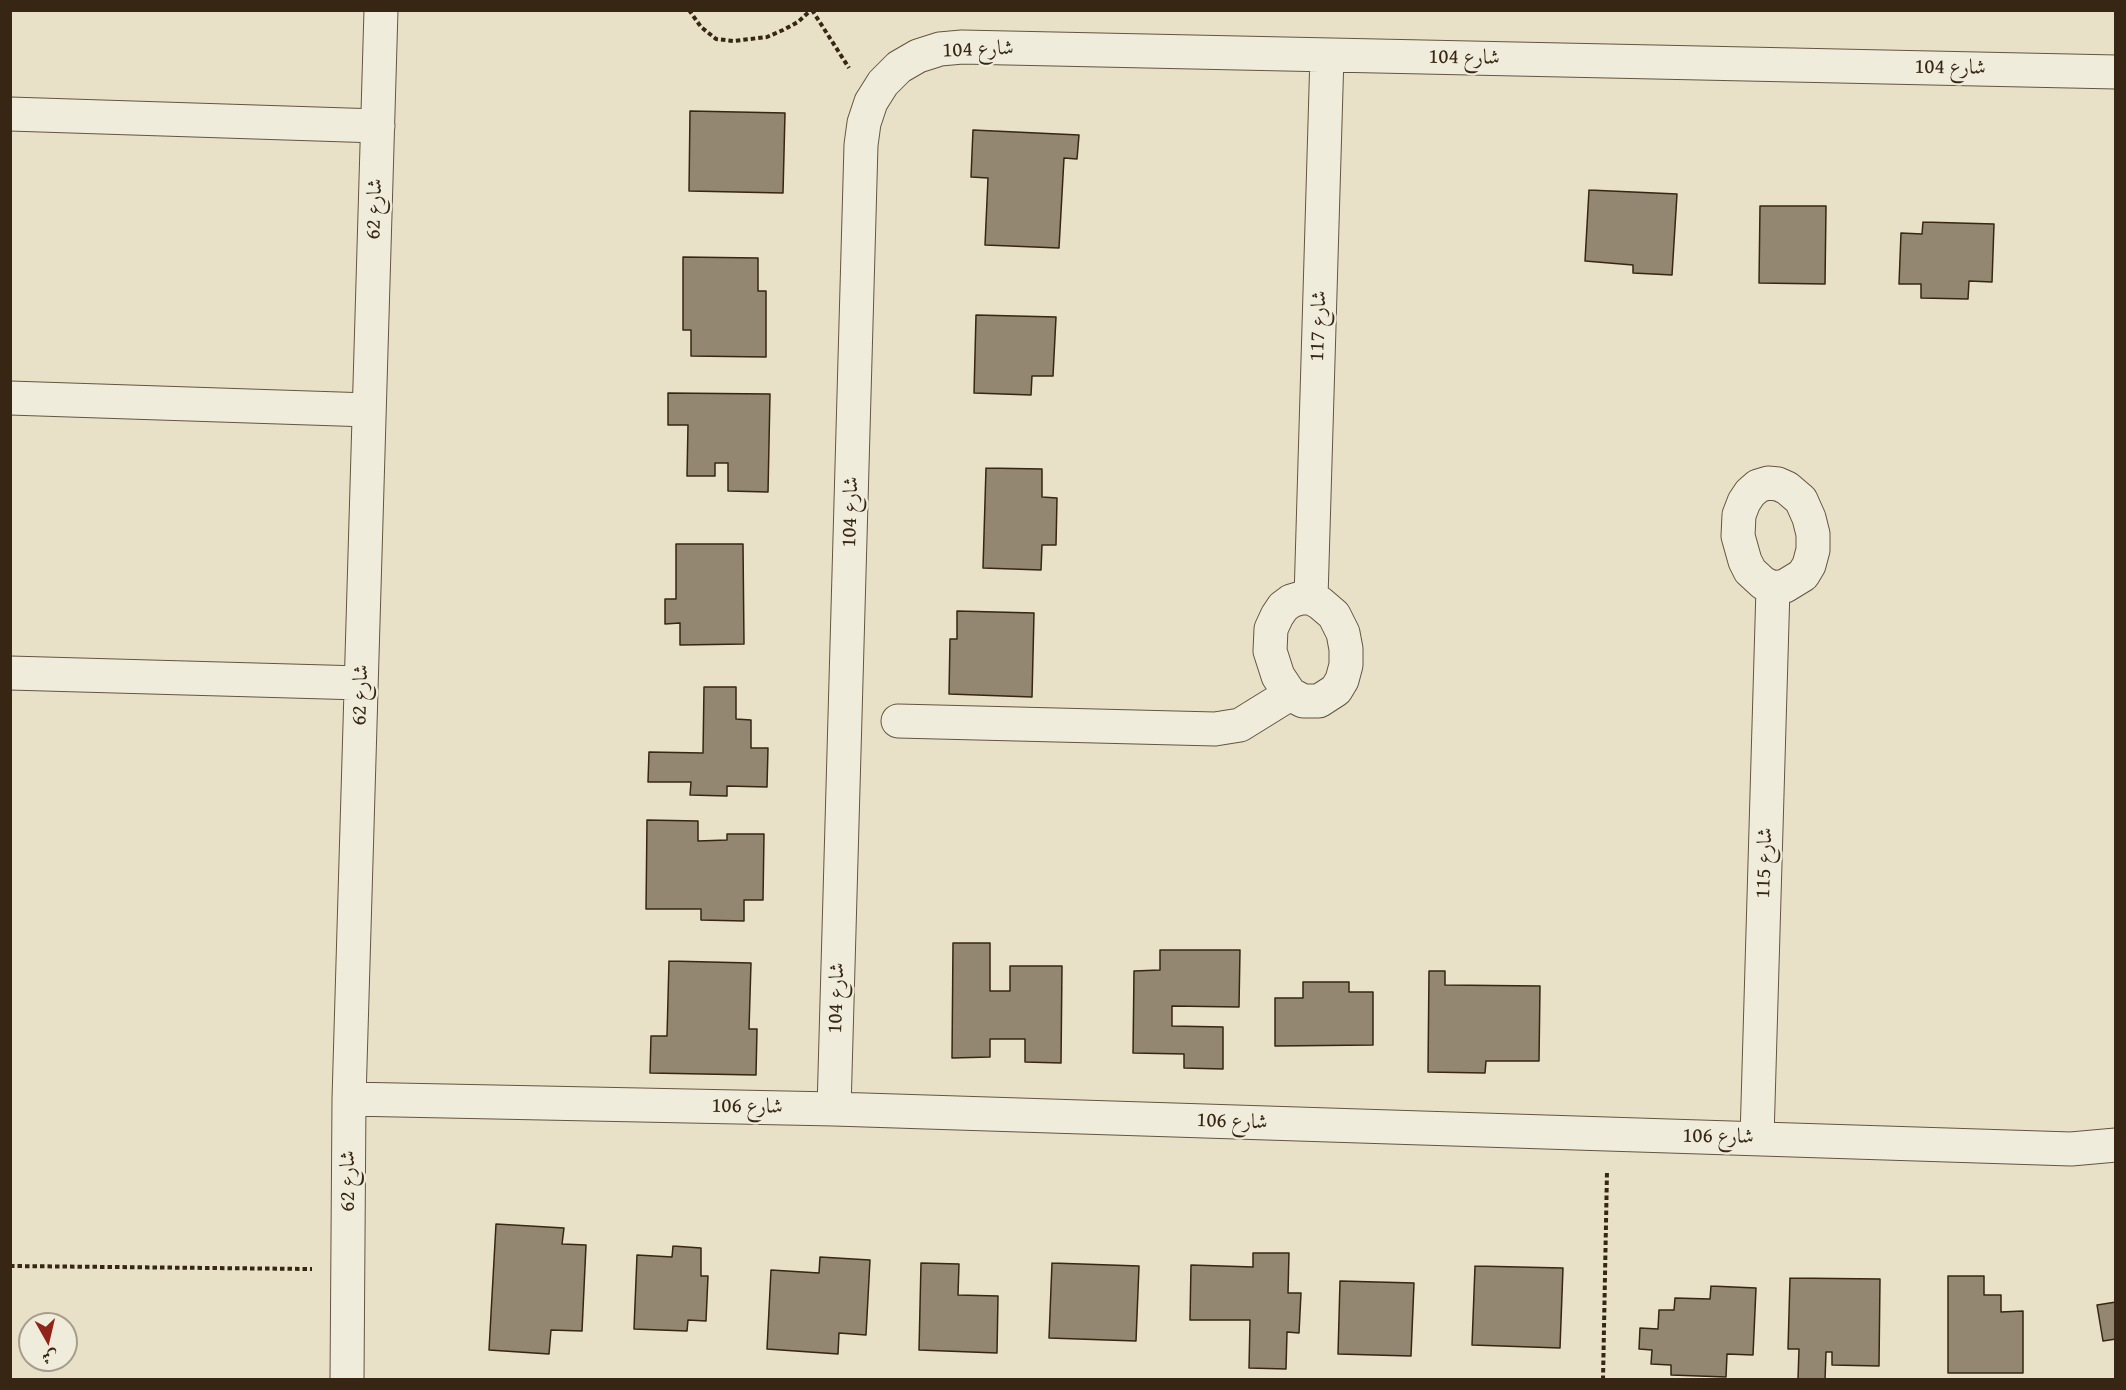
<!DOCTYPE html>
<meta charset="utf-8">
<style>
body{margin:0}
#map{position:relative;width:2126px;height:1390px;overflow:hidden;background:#e8e1c7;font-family:"Gentium Book Plus",Amiri,serif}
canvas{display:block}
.frame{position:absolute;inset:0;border:12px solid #372614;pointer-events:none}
.north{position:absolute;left:18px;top:1312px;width:60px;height:60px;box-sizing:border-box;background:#f0ecdb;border:2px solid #a69d8b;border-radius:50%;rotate:172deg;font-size:16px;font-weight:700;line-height:24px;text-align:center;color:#372614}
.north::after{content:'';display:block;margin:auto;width:21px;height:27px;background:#8f2418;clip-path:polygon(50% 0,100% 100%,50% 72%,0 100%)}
</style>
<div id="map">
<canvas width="2126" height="1390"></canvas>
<div class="frame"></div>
<div class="north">ش</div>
</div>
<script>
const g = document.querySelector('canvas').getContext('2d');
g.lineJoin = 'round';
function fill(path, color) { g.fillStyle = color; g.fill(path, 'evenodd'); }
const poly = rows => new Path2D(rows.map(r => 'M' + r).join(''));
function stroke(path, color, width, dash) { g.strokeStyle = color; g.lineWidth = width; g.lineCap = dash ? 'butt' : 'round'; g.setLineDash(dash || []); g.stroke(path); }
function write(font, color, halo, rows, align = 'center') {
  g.font = font + ' "Gentium Book Plus",Amiri,serif'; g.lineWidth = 4.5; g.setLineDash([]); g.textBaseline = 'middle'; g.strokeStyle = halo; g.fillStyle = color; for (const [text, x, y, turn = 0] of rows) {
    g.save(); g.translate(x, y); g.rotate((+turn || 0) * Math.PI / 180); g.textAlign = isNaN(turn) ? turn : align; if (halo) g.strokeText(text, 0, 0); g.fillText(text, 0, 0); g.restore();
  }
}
const building = poly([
 [690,111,785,113,783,193,689,191,690,111],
 [973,130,1079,135,1077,159,1064,158,1059,248,985,245,988,178,971,177,973,130],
 [1589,190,1677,194,1672,275,1633,273,1633,265,1585,261,1589,190],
 [1760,206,1826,206,1825,284,1759,283,1760,206],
 [1923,222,1994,224,1992,282,1969,281,1968,299,1921,298,1921,284,1899,284,1901,233,1922,234,1923,222],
 [683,257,758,258,758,291,766,291,766,357,691,356,691,330,683,330,683,257],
 [976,315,1056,317,1053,376,1032,376,1031,395,974,393,976,315],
 [668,393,770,394,768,492,728,491,728,463,715,463,715,476,687,476,688,425,668,425,668,393],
 [986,468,1042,469,1042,497,1057,498,1056,545,1042,545,1041,570,983,568,986,468],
 [676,544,743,544,744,644,680,645,680,623,665,624,665,599,676,599,676,544],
 [957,611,1034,613,1032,697,949,694,950,639,957,639,957,611],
 [704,687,736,687,736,719,751,720,751,748,768,748,767,787,727,786,727,796,690,795,691,782,648,782,649,752,703,753,704,687],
 [647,820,698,821,698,841,727,840,727,834,764,834,763,900,744,900,744,921,701,920,701,909,646,909,647,820],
 [953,943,990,943,990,991,1010,991,1010,966,1062,966,1061,1063,1025,1062,1025,1039,990,1039,990,1057,952,1058,953,943],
 [1160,950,1240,950,1239,1007,1172,1006,1172,1026,1223,1027,1223,1069,1184,1068,1184,1054,1133,1053,1134,971,1160,970,1160,950],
 [669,961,751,963,749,1029,757,1029,756,1075,650,1073,651,1036,667,1036,669,961],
 [1429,971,1445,971,1445,985,1540,986,1539,1061,1486,1061,1485,1073,1428,1072,1429,971],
 [1303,982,1349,982,1349,992,1373,992,1373,1045,1275,1046,1275,998,1303,998,1303,982],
 [496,1224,564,1228,562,1244,586,1245,582,1331,551,1330,549,1354,489,1350,496,1224],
 [673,1246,701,1248,701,1276,708,1276,706,1321,688,1320,687,1331,634,1329,637,1255,672,1257,673,1246],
 [1253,1253,1289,1253,1288,1293,1301,1293,1299,1333,1287,1332,1286,1369,1249,1368,1250,1320,1190,1320,1191,1265,1253,1267,1253,1253],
 [820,1257,870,1260,866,1335,839,1333,838,1354,767,1349,771,1270,819,1273,820,1257],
 [921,1263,959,1264,958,1295,998,1296,997,1353,919,1350,921,1263],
 [1052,1263,1139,1266,1136,1341,1049,1338,1052,1263],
 [1475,1266,1563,1268,1560,1348,1472,1345,1475,1266],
 [1948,1276,1984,1276,1984,1295,2001,1295,2001,1312,2023,1311,2023,1373,1948,1373,1948,1276],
 [1790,1278,1880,1279,1879,1366,1832,1365,1832,1352,1826,1352,1825,1380,1798,1379,1799,1349,1788,1349,1790,1278],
 [1340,1281,1414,1283,1411,1356,1338,1354,1340,1281],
 [1711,1286,1756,1288,1753,1355,1727,1354,1726,1377,1671,1375,1671,1365,1651,1364,1652,1350,1639,1349,1640,1328,1658,1329,1659,1310,1674,1310,1675,1298,1710,1299,1711,1286],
 [2116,1302,2116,1339,2103,1341,2097,1305,2116,1302]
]);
fill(building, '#938771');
stroke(building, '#372614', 1.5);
const minor = poly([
 [10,114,378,126],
 [10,398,369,410],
 [1768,483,1778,484,1787,488,1801,500,1809,518,1813,534,1813,550,1809,565,1803,575,1785,586,1773,588,1763,583,1750,571,1745,561,1738,536,1739,515,1744,502,1750,493,1758,486,1768,483],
 [1301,598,1311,598,1320,603,1334,615,1343,633,1346,649,1346,665,1342,680,1336,690,1319,701,1303,701,1290,694,1278,676,1270,651,1271,629,1277,616,1283,607,1291,601,1301,598],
 [1311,598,1327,55],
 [10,673,361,683],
 [898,721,1215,729,1240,725,1290,694],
 [349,1099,834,1109,2071,1149,2116,1145],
 [834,1109,861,145,864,123,871,102,883,83,899,67,918,56,940,49,962,47,2116,72],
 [1757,1138,1773,588],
 [347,1380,349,1099,381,10]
]);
stroke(minor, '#635541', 35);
stroke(poly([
 [689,10,701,27,716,39,733,41,767,37,783,30,798,22,811,10],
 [812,10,849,68],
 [10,1266,312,1269],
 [1603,1380,1607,1171]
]), '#372614', 4, [4.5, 3]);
stroke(minor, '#f0ecdb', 33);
write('21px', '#372614', '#f0ecdb', [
 ["شارع 104",978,50,-2],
 ["شارع 104",1464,58,1],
 ["شارع 104",1950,68,1],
 ["شارع 62",375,209,-88],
 ["شارع 117",1319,326,-88],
 ["شارع 104",851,512,-88],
 ["شارع 62",361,695,-88],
 ["شارع 115",1765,863,-88],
 ["شارع 104",837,998,-88],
 ["شارع 106",747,1107,1],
 ["شارع 106",1232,1122,2],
 ["شارع 106",1718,1137,1],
 ["شارع 62",349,1181,-90]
]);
</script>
